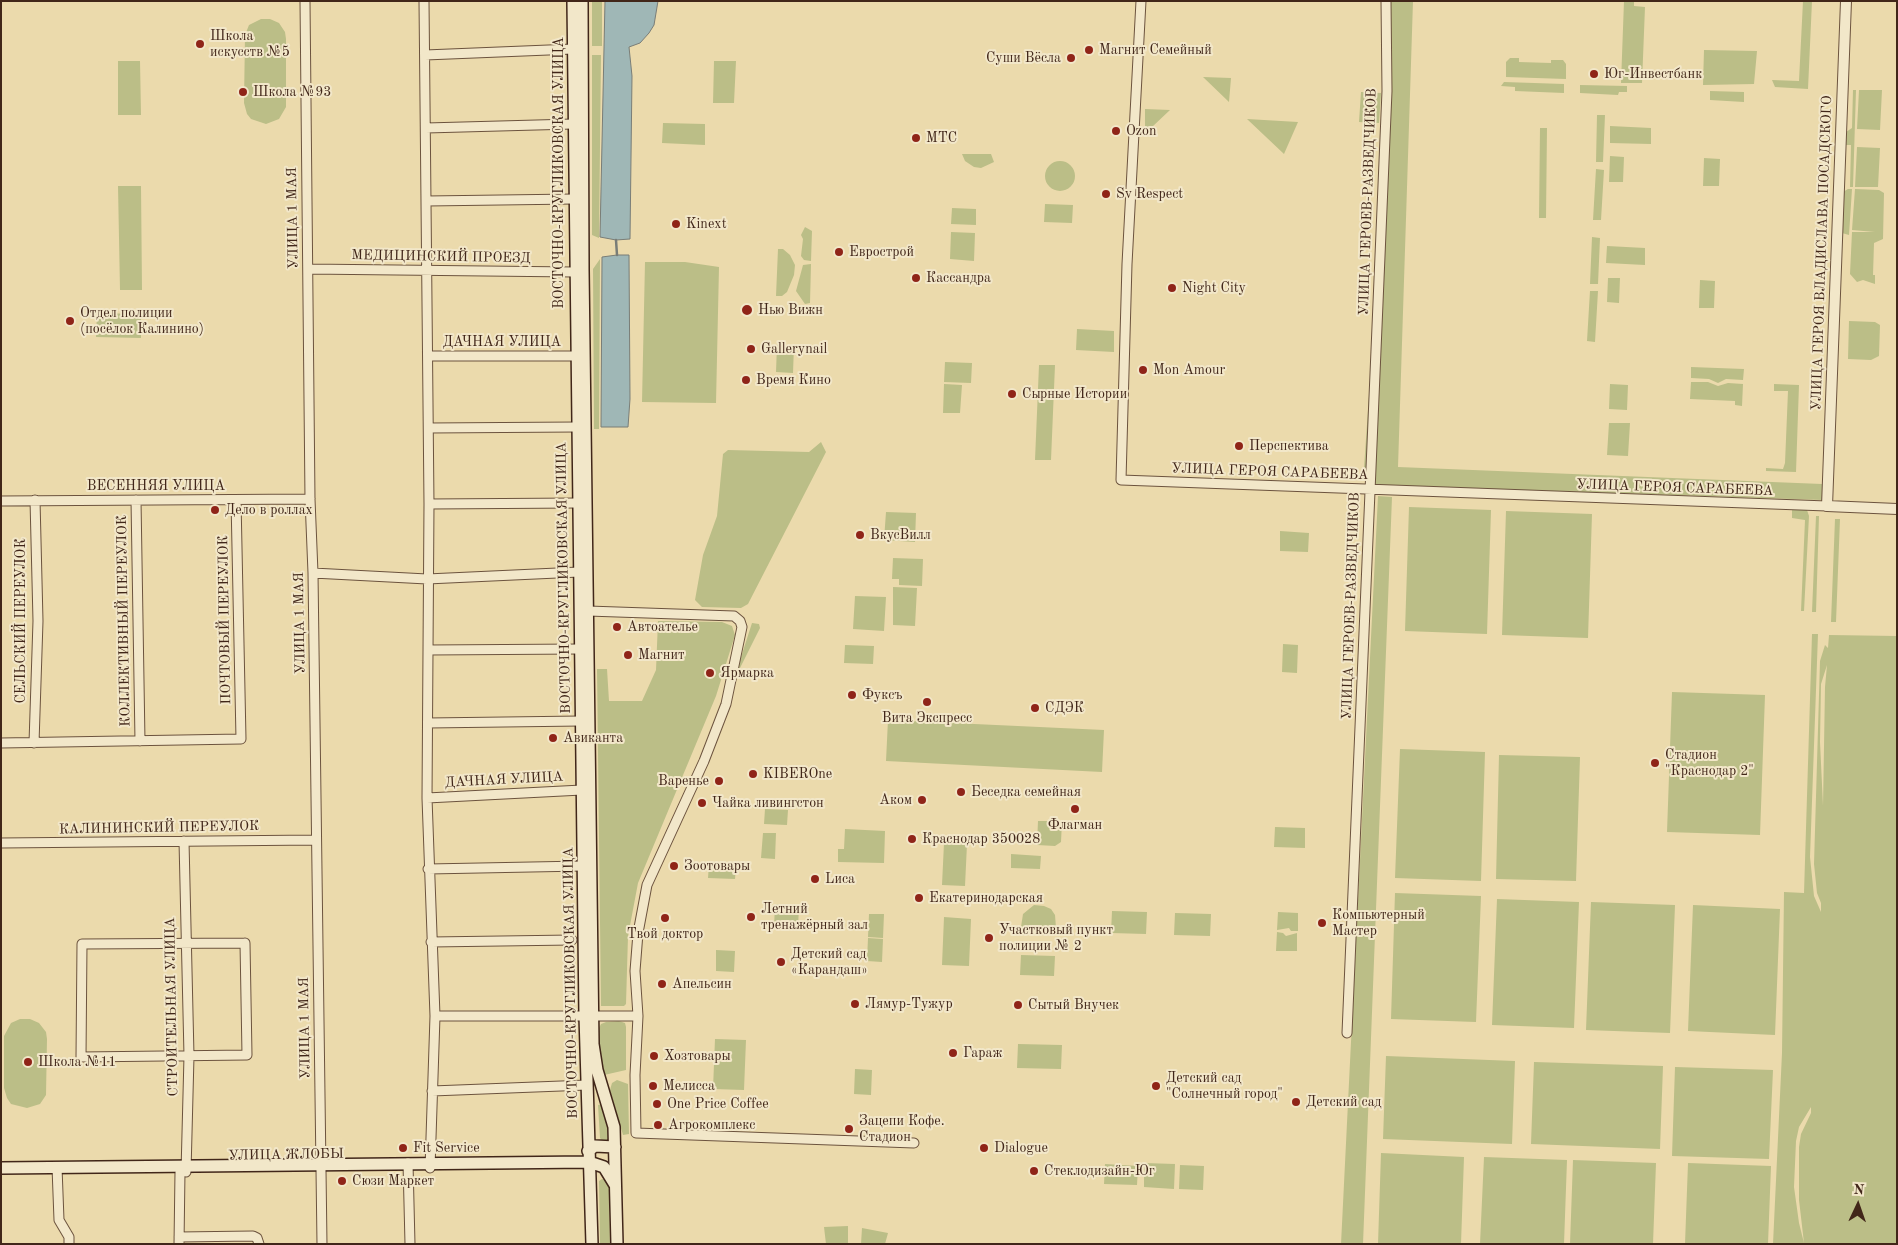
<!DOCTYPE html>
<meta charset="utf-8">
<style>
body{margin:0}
#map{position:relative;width:1898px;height:1245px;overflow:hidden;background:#ebdaac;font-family:"Old Standard TT",serif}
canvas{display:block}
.frame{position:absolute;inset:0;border:2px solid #412619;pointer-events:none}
.north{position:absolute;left:1833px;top:1180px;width:50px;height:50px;-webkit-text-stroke:4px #f2e7c9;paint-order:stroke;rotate:3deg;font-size:14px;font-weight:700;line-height:20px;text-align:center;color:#412619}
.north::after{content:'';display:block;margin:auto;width:18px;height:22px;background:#412619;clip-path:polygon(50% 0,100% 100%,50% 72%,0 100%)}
</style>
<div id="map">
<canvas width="1898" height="1245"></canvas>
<div class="frame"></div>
<div class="north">N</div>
</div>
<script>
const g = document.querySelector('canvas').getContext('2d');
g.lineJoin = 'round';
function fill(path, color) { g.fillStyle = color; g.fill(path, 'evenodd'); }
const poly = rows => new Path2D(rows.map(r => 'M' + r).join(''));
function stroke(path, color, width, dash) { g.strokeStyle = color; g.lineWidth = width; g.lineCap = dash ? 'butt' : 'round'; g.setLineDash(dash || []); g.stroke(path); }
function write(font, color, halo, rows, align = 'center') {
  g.font = font + ' "Old Standard TT",serif'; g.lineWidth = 4; g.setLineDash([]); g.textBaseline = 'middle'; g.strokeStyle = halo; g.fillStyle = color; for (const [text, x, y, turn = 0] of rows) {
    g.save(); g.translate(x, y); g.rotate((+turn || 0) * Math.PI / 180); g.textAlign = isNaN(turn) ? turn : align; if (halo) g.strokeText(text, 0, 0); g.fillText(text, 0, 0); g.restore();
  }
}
fill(poly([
 [592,1,602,1,602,46,592,46],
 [1389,1,1413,1,1398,467,1822,484,1822,500,1373,485,1374,468,1364,468,1391,73],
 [1624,1,1634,1,1634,6,1645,7,1642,83,1621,83],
 [1803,1,1812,1,1808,89,1775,87,1772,80,1799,81],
 [261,19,270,19,279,23,285,32,286,39,286,107,279,119,266,124,251,119,247,114,244,103,245,35,249,25],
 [1704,50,1757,51,1754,84,1703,85],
 [592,55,601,55,599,238,592,235],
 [1510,58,1519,58,1519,62,1551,63,1551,60,1563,60,1566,64,1566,79,1506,77,1506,62],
 [118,61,140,61,141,115,118,115],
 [714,61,736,61,734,103,713,103],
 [1203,77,1231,78,1229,102],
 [1504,82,1564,84,1564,93,1515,91,1515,87,1501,86],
 [1580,85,1627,86,1627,92,1619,92,1618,95,1580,93],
 [1853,90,1856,90,1853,187,1850,187,1851,145,1845,145,1846,132,1852,128],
 [1859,90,1882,90,1880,130,1857,129],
 [1710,91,1744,92,1744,102,1710,100],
 [1361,92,1381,93,1379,123,1359,122],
 [1145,109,1170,110,1152,127,1145,127],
 [1597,115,1605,115,1603,162,1596,162],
 [1247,119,1298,122,1284,154],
 [663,123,705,124,705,145,662,143],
 [1610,126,1651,128,1651,144,1610,143],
 [1540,128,1547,128,1546,218,1539,218],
 [1857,147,1880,148,1878,187,1855,187],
 [962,154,991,154,994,162,981,168,974,167,965,161],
 [1610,156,1624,157,1623,182,1609,182],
 [1704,158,1720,159,1719,186,1703,186],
 '1045 176a15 15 0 1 1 30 0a15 15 0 1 1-30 0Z',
 [1596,169,1604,170,1601,220,1593,220],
 [118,186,141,186,142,290,120,290],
 [1848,189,1852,189,1849,235,1842,233,1843,192],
 [1855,189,1879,190,1884,193,1883,239,1874,243,1873,275,1875,275,1875,284,1863,280,1857,282,1850,274,1852,232,1875,232,1852,230],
 [1045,204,1073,205,1072,223,1044,222],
 [952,208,976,209,976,225,951,224],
 [805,227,812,231,811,261,804,260,801,256,803,239,801,235],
 [951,232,975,233,974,261,950,259],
 [1592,237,1600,238,1598,284,1590,284],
 [1607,246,1645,248,1645,265,1606,263],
 [778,249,783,249,790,255,795,265,794,275,787,292,782,296,776,296],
 [600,259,599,429,594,429,593,269],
 [645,262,685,262,719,267,716,403,642,402],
 [811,264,810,303,805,304,796,291,803,265],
 [1608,278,1620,278,1619,303,1607,302],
 [1700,280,1715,281,1714,308,1699,308],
 [1590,291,1598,291,1595,342,1587,341],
 [97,313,141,314,141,338,96,337],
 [1849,321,1875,322,1880,325,1879,356,1871,360,1848,359],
 [1077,329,1114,331,1114,352,1076,350],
 [777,345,794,346,793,373,776,372],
 [945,362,972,363,971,383,944,382],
 [1039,365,1055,365,1051,460,1035,460],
 [1691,367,1744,369,1743,380,1726,379,1718,383,1709,379,1691,378],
 [1691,382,1708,382,1718,386,1728,383,1743,384,1742,406,1735,405,1735,401,1690,399],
 [944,384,962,385,960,413,943,413],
 [1610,384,1628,385,1627,410,1609,409],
 [1774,384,1799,385,1796,472,1766,471,1766,468,1783,469,1785,463,1788,391,1774,391],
 [1609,423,1630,423,1628,456,1607,455],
 [821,442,826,452,748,604,741,608,702,607,695,600,703,555,717,516,723,454,728,450,809,452],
 [1378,496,1392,497,1363,1244,1341,1244],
 [1409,507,1491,510,1487,634,1405,631],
 [1792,509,1807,510,1809,516,1804,611,1801,611,1805,520,1792,518],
 [1506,511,1592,514,1588,638,1502,635],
 [886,512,916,513,915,542,884,540],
 [1816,516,1819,516,1816,612,1812,612],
 [1835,519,1840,519,1836,622,1831,622],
 [1280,531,1309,533,1308,552,1280,551],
 [893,558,923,559,922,586,899,585,899,579,892,579],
 [893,587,917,588,915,626,893,625],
 [855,596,886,597,884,631,853,629],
 [658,621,722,622,732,626,735,635,716,696,638,883,628,936,626,1004,624,1006,601,1006,597,669,607,669,609,701,642,701,656,670],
 [752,623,759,624,760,628,733,682],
 [1812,634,1818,634,1810,857,1814,896,1821,912,1821,903,1817,893,1814,864,1820,661,1825,645,1828,648,1829,635,1897,636,1897,1244,1773,1244,1782,1053,1784,892,1804,893],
 [1827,665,1825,687,1823,806,1820,742,1821,684],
 [1811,1107,1811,1113,1801,1134,1799,1147,1799,1200,1804,1243,1799,1223,1794,1187,1796,1141,1799,1127],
 [1283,644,1298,645,1297,673,1282,672],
 [845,645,874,646,873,664,844,663],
 [1672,692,1765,695,1760,835,1667,832],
 [888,720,1104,730,1102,772,886,761],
 [1400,749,1485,752,1481,881,1395,878],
 [1499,755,1580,757,1576,881,1496,879],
 [765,809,788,810,787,825,764,824],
 [1038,821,1062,821,1061,842,1055,846,1037,845],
 [1275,827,1305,828,1305,848,1274,847],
 [845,829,885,831,884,863,838,862,838,849,844,849],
 [763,833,776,833,775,859,761,858],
 [944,843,967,844,965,886,942,885],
 [1011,854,1041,856,1040,869,1011,868],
 [709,864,736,866,735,879,708,878],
 [1395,893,1481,896,1476,1022,1391,1019],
 [1497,899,1579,902,1574,1028,1492,1025],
 [1591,902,1675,905,1670,1033,1586,1030],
 [775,904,799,905,798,929,774,928],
 [1034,905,1044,906,1051,909,1055,915,1056,928,1021,927,1023,914],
 [1693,905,1780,909,1775,1035,1688,1031],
 [1112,911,1147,912,1146,934,1111,933],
 [1278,912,1298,913,1298,931,1291,931,1289,928,1277,930],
 [1175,913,1211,914,1210,936,1174,935],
 [869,914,884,914,883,938,868,937],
 [944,917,971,919,969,966,942,965],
 [1277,932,1283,933,1286,936,1297,933,1297,951,1276,951],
 [868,938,883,939,882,962,867,961],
 [716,950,735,951,734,972,716,971],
 [1021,955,1055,956,1054,976,1020,975],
 [20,1019,30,1019,39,1023,46,1032,47,1039,46,1095,40,1104,27,1108,11,1104,7,1098,4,1088,4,1036,11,1023],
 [619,1021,625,1023,626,1027,626,1070,604,1075,600,1060,598,1030,601,1024,606,1022],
 [715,1039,746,1040,744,1090,713,1089],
 [1018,1044,1062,1045,1061,1069,1017,1068],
 [1386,1056,1515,1061,1512,1144,1383,1139],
 [1534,1062,1663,1066,1660,1149,1531,1144],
 [1675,1067,1773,1070,1769,1159,1672,1156],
 [855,1069,872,1070,871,1095,854,1094],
 [617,1080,628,1084,629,1134,623,1135,610,1090,612,1083],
 [602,1104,611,1139,608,1142,603,1142,600,1138,598,1105],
 [1381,1153,1464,1157,1461,1244,1378,1244],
 [1484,1157,1567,1160,1564,1244,1480,1244],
 [1573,1160,1656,1163,1653,1244,1570,1244],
 [1144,1163,1175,1164,1174,1189,1144,1187],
 [1688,1163,1771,1166,1768,1244,1685,1244],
 [1105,1164,1138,1166,1137,1185,1104,1184],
 [1180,1165,1204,1166,1203,1190,1179,1189],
 [602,1179,609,1181,610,1244,600,1244,599,1181],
 [848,1226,848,1244,826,1244,824,1227],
 [862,1228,888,1233,885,1244,861,1244]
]), '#bbbe87');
const water = poly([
 [605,1,658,1,654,25,649,33,640,43,629,47,632,76,630,239,616,240,600,237,605,1],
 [617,255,629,255,630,399,628,427,601,427,602,257,617,255]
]);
fill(water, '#9fb7b6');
stroke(water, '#797d77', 1);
stroke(poly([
 [616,240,617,255]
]), '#797d77', 2.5);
const minor = poly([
 [305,1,310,499,313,573,322,1244],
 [424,1,429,504,427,798,435,1016,430,1168],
 [1141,1,1127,264,1121,480,1827,506],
 [425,55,573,49],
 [426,128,573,124],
 [427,201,574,199],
 [308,269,574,272],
 [428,356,576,356],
 [429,428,577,427],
 [136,500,140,741],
 [1,501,310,499],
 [429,504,578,503],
 [313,573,427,579,579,572],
 [588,611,734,616,740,621,742,627,726,704,704,761,647,885,638,933,635,971,638,1016,635,1075,636,1133,914,1143],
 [428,650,581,649],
 [428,723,581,721],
 [1,743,241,739,236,500],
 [34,743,38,621,35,500],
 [427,798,582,790],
 [184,841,189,1056,186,1172],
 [1,843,316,840],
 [428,869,583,866],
 [431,942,572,940],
 [245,943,247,1055,81,1057,82,944,245,943],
 [435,1016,585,1016],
 [593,1016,638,1016],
 [1347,1033,1387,91,1386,1],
 [432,1091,587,1085],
 [408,1163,410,1244],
 [57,1167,59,1220,69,1237,69,1244],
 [179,1237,253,1236,257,1238,259,1244],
 [179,1244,180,1172]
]);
const tertiary = poly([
 [1846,1,1827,506,1897,509]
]);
const secondary = poly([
 [573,1,585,1016,592,1244],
 [582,1,583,270,593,1044,597,1070,614,1127,617,1244],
 [588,1151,595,1146,615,1147],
 [1,1168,589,1162,604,1167,615,1185]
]);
stroke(minor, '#6c533e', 11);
stroke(tertiary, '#6c533e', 12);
stroke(secondary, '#412619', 14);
stroke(minor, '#f2e7c9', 9);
stroke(tertiary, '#f2e7c9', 10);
stroke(secondary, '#f2e7c9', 11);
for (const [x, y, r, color] of [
 [200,44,5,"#8f2418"],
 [1089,50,5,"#8f2418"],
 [1071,58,5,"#8f2418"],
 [1594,74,5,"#8f2418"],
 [243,92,5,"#8f2418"],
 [1116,131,5,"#8f2418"],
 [916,138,5,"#8f2418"],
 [1106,194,5,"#8f2418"],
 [676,224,5,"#8f2418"],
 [839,252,5,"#8f2418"],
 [916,278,5,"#8f2418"],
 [1172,288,5,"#8f2418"],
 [747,310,6,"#8f2418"],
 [70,321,5,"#8f2418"],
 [751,349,5,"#8f2418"],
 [1143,370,5,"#8f2418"],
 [746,380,5,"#8f2418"],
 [1012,394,5,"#8f2418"],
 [1239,446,5,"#8f2418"],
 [215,510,5,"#8f2418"],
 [860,535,5,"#8f2418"],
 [617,627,5,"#8f2418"],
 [628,655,5,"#8f2418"],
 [710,673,5,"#8f2418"],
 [852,695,5,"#8f2418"],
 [927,702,5,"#8f2418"],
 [1035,708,5,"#8f2418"],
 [553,738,5,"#8f2418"],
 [1655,763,5,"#8f2418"],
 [753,774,5,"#8f2418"],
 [719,781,5,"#8f2418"],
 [961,792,5,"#8f2418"],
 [922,800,5,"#8f2418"],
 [702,803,5,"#8f2418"],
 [1075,809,5,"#8f2418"],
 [912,839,5,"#8f2418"],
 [674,866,5,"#8f2418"],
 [815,879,5,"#8f2418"],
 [919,898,5,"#8f2418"],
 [751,917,5,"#8f2418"],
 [665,918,5,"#8f2418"],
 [1322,923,5,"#8f2418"],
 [989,938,5,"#8f2418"],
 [781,962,5,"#8f2418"],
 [662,984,5,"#8f2418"],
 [855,1004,5,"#8f2418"],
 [1018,1005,5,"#8f2418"],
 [953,1053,5,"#8f2418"],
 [654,1056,5,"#8f2418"],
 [28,1062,5,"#8f2418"],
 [653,1086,5,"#8f2418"],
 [1156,1086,5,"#8f2418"],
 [1296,1102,5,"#8f2418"],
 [657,1104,5,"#8f2418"],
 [658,1125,5,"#8f2418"],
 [849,1129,5,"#8f2418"],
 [403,1148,5,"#8f2418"],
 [984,1148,5,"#8f2418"],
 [1034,1171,5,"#8f2418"],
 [342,1181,5,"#8f2418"]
]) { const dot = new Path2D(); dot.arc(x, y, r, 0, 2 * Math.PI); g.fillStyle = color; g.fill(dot); stroke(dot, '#f2e7c9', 2); }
write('14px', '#412619', '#f2e7c9', [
 ["Школа",210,36],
 ["искусств №5",210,52],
 ["Магнит Семейный",1099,50],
 ["Суши Вёсла",1061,58,"right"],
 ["Юг-Инвестбанк",1604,74],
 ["Школа №93",253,92],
 ["Ozon",1126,131],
 ["МТС",926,138],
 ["Sv Respect",1116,194],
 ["Kinext",686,224],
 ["Еврострой",849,252],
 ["Кассандра",926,278],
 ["Night City",1182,288],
 ["Нью Вижн",758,310],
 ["Отдел полиции",80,313],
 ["(посёлок Калинино)",80,329],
 ["Gallerynail",761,349],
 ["Mon Amour",1153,370],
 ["Время Кино",756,380],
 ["Сырные Истории",1022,394],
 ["Перспектива",1249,446],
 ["Дело в роллах",225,510],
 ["ВкусВилл",870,535],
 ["Автоателье",627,627],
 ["Магнит",638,655],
 ["Ярмарка",720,673],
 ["Фуксъ",862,695],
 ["СДЭК",1045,708],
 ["Вита Экспресс",927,718,"center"],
 ["Авиканта",563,738],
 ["Стадион",1665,755],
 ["\"Краснодар 2\"",1665,771],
 ["KIBEROne",763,774],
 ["Варенье",709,781,"right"],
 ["Беседка семейная",971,792],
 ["Аком",912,800,"right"],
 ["Чайка ливингстон",712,803],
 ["Флагман",1075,825,"center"],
 ["Краснодар 350028",922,839],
 ["Зоотовары",684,866],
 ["Lиса",825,879],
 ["Екатеринодарская",929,898],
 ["Летний",761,909],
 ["тренажёрный зал",761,925],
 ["Компьютерный",1332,915],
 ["Мастер",1332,931],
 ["Участковый пункт",999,930],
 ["полиции № 2",999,946],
 ["Твой доктор",665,934,"center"],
 ["Детский сад",791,954],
 ["«Карандаш»",791,970],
 ["Апельсин",672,984],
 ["Лямур-Тужур",865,1004],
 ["Сытый Внучек",1028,1005],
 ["Гараж",963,1053],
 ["Хозтовары",664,1056],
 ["Школа №11",38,1062],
 ["Детский сад",1166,1078],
 ["\"Солнечный город\"",1166,1094],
 ["Мелисса",663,1086],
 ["Детский сад",1306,1102],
 ["One Price Coffee",667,1104],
 ["Зацепи Кофе.",859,1121],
 ["Стадион",859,1137],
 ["Агрокомплекс",668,1125],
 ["Fit Service",413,1148],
 ["Dialogue",994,1148],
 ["Стеклодизайн-Юг",1044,1171],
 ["Сюзи Маркет",352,1181]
], 'left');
write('14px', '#412619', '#f2e7c9', [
 ["ВОСТОЧНО-КРУГЛИКОВСКАЯ УЛИЦА",559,173,-90],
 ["УЛИЦА ГЕРОЕВ-РАЗВЕДЧИКОВ",1368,202,-88],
 ["УЛИЦА 1 МАЯ",293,218,-91],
 ["УЛИЦА ГЕРОЯ ВЛАДИСЛАВА ПОСАДСКОГО",1822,253,-88],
 ["МЕДИЦИНСКИЙ ПРОЕЗД",441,257,1],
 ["ДАЧНАЯ УЛИЦА",502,342],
 ["УЛИЦА ГЕРОЯ САРАБЕЕВА",1270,472,2],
 ["ВЕСЕННЯЯ УЛИЦА",156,486],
 ["УЛИЦА ГЕРОЯ САРАБЕЕВА",1675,488,2],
 ["ВОСТОЧНО-КРУГЛИКОВСКАЯ УЛИЦА",564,578,-91],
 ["УЛИЦА ГЕРОЕВ-РАЗВЕДЧИКОВ",1351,606,-88],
 ["ПОЧТОВЫЙ ПЕРЕУЛОК",225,620,-91],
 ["СЕЛЬСКИЙ ПЕРЕУЛОК",21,621,-90],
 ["КОЛЛЕКТИВНЫЙ ПЕРЕУЛОК",124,621,-91],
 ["УЛИЦА 1 МАЯ",300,623,-91],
 ["ДАЧНАЯ УЛИЦА",504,780,-3],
 ["КАЛИНИНСКИЙ ПЕРЕУЛОК",159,828,-1],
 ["ВОСТОЧНО-КРУГЛИКОВСКАЯ УЛИЦА",571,983,-91],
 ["СТРОИТЕЛЬНАЯ УЛИЦА",172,1007,-91],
 ["УЛИЦА 1 МАЯ",305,1028,-91],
 ["УЛИЦА ЖЛОБЫ",286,1155,-1]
]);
</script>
